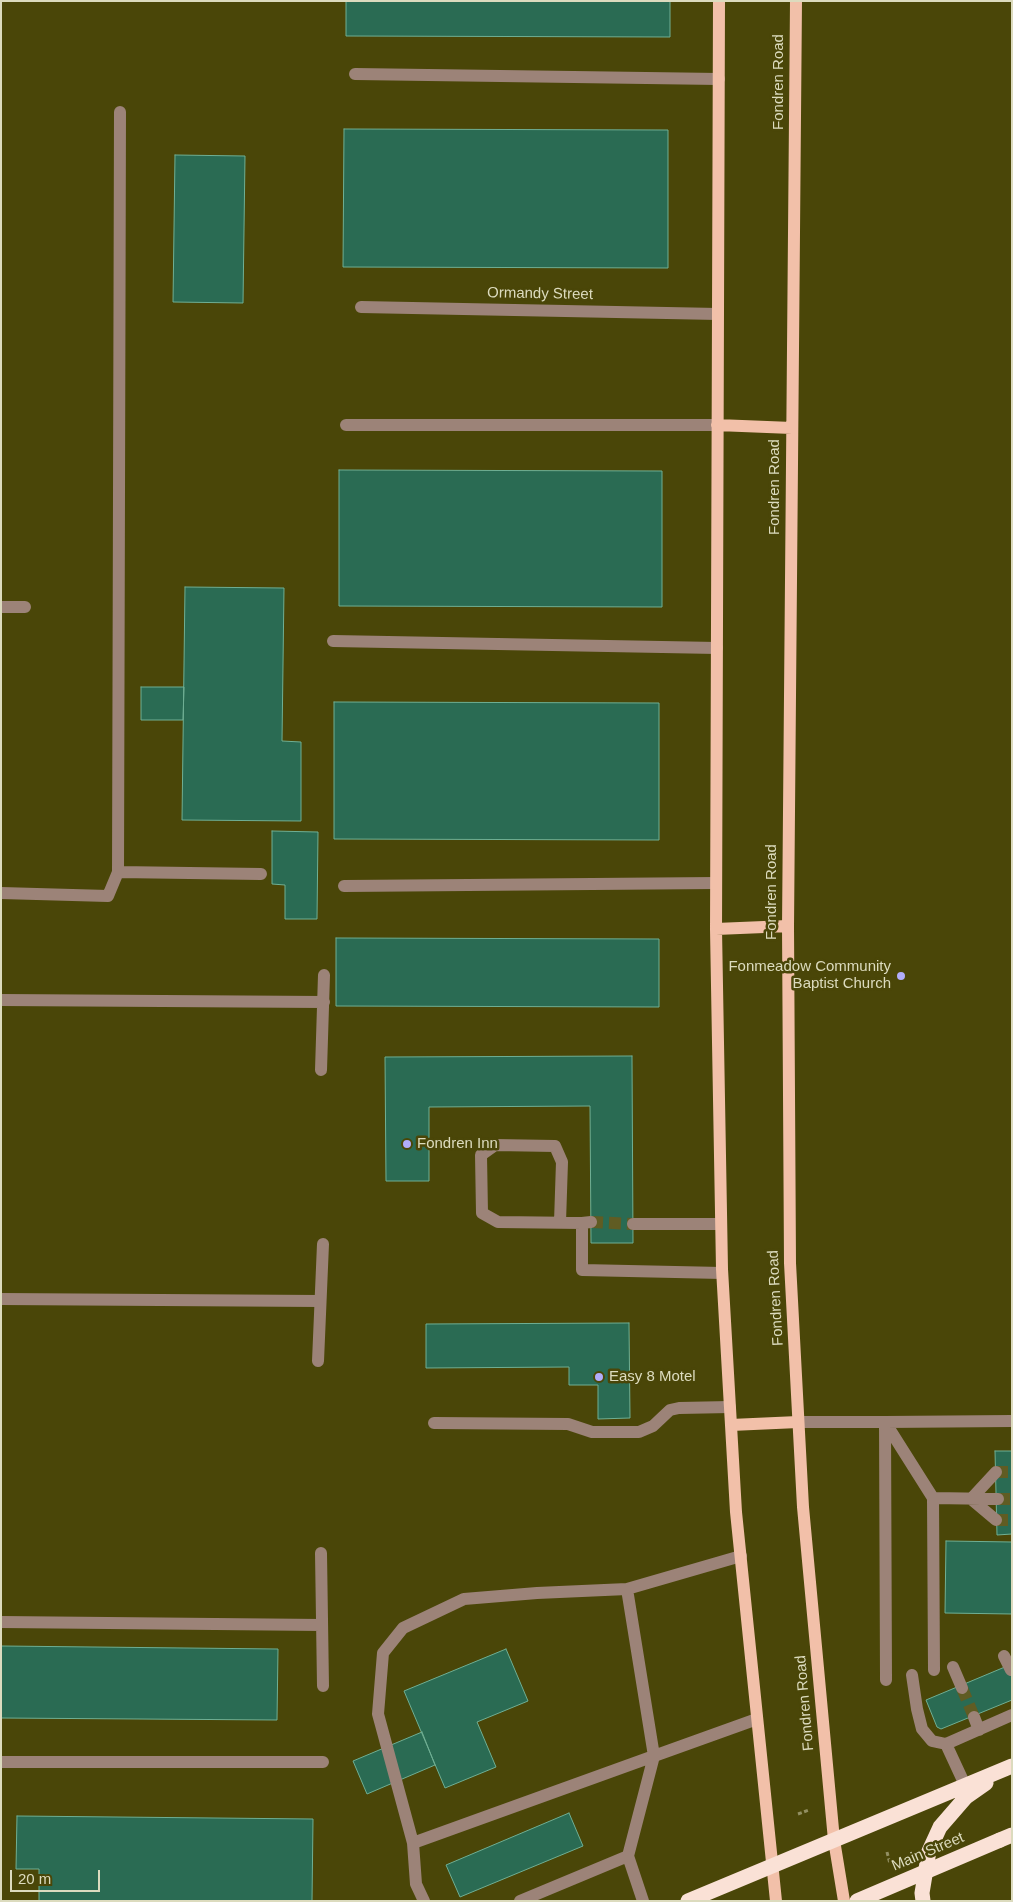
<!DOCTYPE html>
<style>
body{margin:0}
#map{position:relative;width:1013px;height:1902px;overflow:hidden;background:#4a4608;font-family:Arial,sans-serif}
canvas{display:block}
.frame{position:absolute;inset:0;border:2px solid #dcdbbe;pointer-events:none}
.scale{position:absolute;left:10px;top:1870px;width:90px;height:22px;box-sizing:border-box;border:2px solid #dcdbbe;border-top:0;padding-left:6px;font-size:15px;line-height:18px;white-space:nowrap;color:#dcdbbe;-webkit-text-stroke:4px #4a4608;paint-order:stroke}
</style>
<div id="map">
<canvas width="1013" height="1902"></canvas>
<div class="frame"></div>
<div class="scale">20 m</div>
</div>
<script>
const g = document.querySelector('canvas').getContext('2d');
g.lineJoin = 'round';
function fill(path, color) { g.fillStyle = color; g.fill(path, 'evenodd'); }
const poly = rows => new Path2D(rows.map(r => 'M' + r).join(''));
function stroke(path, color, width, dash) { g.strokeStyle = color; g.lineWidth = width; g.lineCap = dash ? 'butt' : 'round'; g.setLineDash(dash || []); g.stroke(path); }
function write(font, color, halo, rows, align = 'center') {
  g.font = font + ' Arial,sans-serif'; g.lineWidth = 5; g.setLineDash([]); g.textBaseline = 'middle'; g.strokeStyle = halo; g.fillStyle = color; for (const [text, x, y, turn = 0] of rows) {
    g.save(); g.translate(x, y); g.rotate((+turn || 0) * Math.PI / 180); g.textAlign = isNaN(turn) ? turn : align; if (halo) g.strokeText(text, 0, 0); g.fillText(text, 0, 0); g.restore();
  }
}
const building = poly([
 [346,1,670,1,670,37,346,36,346,1],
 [344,129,668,130,668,268,343,267,344,129],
 [175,155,245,156,243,303,173,302,175,155],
 [339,470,662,471,662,607,339,606,339,470],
 [185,587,284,588,282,741,301,742,301,821,182,820,185,587],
 [141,687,184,687,183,720,141,720,141,687],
 [334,702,659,703,659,840,334,839,334,702],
 [272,831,318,832,317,919,285,919,285,885,272,884,272,831],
 [336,938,659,939,659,1007,336,1006,336,938],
 [632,1056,633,1243,591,1243,590,1106,429,1107,429,1181,386,1181,385,1057,632,1056],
 [629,1323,630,1418,598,1419,598,1385,569,1385,569,1367,426,1368,426,1324,629,1323],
 [995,1451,1012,1451,1012,1534,997,1535,995,1451],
 [946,1541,1012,1542,1012,1614,945,1613,946,1541],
 [1,1646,278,1649,277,1720,1,1718,1,1646],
 [506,1649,528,1701,477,1722,496,1767,445,1788,404,1691,506,1649],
 [1012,1664,1012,1700,941,1729,937,1727,926,1700,1012,1664],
 [422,1732,435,1765,367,1794,353,1761,422,1732],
 [569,1813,583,1846,460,1897,446,1865,569,1813],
 [17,1816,313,1819,312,1901,39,1901,39,1869,16,1869,17,1816]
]);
fill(building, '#2a6b53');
stroke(building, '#6faf94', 1);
stroke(poly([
 [591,1222,633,1224],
 [996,1472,1012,1472],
 [998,1499,1012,1499],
 [996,1520,1012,1520],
 [962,1688,974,1717]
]), '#605c23', 12, [12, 6]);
stroke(poly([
 [798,1814,809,1810],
 [887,1852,890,1864]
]), '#928f62', 3, [4, 2.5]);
stroke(poly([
 [355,74,719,79],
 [361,307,718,314],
 [346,425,717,425],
 [1,607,25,607],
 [333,641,717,648],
 [118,872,261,874],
 [344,886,716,883],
 [1,893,108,896,118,872,120,112],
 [1,1000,324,1002],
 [321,1070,324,975],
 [560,1222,562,1162,555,1146,495,1145,481,1155,482,1213,498,1222,582,1223,591,1222],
 [582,1223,582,1270,722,1273],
 [633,1224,721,1224],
 [1,1299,320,1301],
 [318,1361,323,1244],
 [798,1422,885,1422,886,1680],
 [885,1422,933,1498,934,1670],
 [885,1422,1012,1421],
 [434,1423,568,1424,592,1432,639,1432,653,1426,670,1410,679,1408,730,1407],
 [996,1472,971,1499,996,1520],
 [933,1498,998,1499],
 [321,1553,323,1686],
 [1,1622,322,1625],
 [1004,1656,1011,1670],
 [953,1667,962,1688],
 [912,1675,917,1709,922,1729,932,1741,946,1744,965,1785],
 [974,1717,979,1730],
 [946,1744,1012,1715],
 [1,1762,323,1762],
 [413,1843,378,1714,383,1653,403,1628,464,1599,537,1593,627,1589],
 [628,1856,654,1756,757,1719],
 [424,1901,416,1884,413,1843,654,1756,627,1589,741,1556],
 [520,1901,628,1856,643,1901]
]), '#9c8378', 12);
stroke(poly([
 [719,1,716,929,722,1269,736,1512,776,1901],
 [796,1,788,926,790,1263,803,1507,834,1840,844,1901],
 [717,425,792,428],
 [716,929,788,926],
 [731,1425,798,1422]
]), '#f2c0a9', 12);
stroke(poly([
 [1000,1840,1012,1835],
 [688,1901,1012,1766],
 [923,1901,922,1893,929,1851,940,1827,966,1797,986,1783]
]), '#fae1d6', 15);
stroke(poly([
 [857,1901,1000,1840]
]), '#fae1d6', 15);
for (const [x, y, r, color] of [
 [901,976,5,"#b1adfa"],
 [407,1144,5,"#b1adfa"],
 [599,1377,5,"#b1adfa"]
]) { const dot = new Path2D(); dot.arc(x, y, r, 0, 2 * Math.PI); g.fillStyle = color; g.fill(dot); stroke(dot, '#4a4608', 2); }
write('15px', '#dcdbbe', '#4a4608', [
 ["Fondren Road",779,82,-90],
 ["Ormandy Street",540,294,1],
 ["Fondren Road",775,487,-90],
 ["Fondren Road",772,892,-90],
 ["Fondren Road",776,1298,-93],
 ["Fondren Road",805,1703,-95],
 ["Main Street",928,1852,-23]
]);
write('15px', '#dcdbbe', '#4a4608', [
 ["Fonmeadow Community",891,967,"right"],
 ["Baptist Church",891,984,"right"],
 ["Fondren Inn",417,1144],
 ["Easy 8 Motel",609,1377]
], 'left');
</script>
